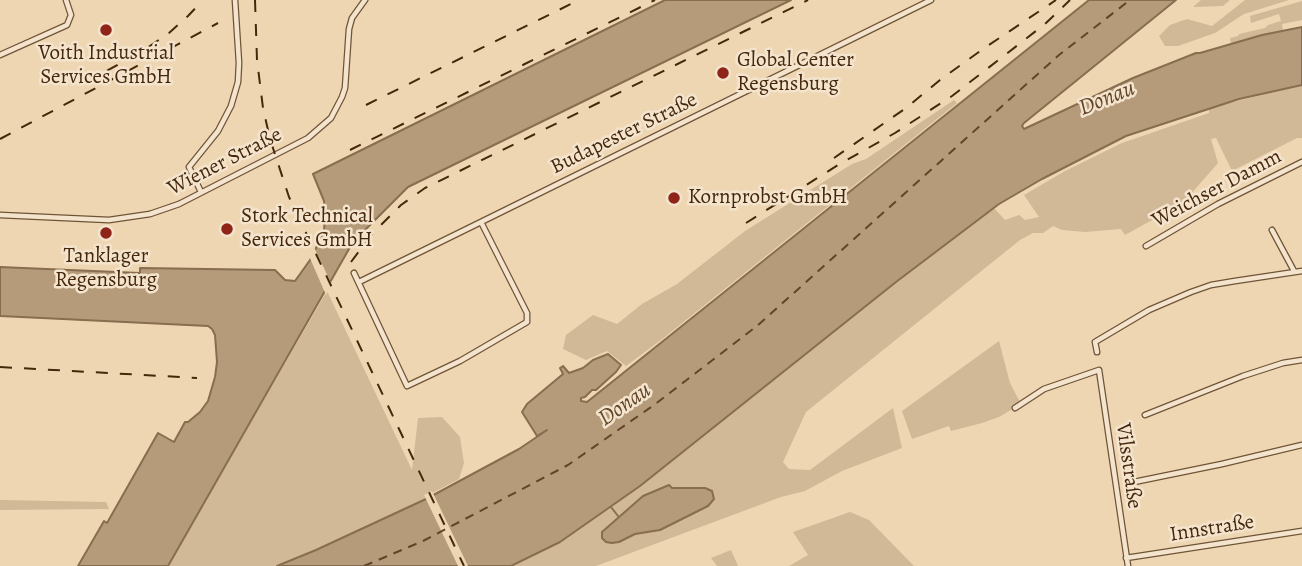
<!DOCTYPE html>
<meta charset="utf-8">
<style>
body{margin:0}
canvas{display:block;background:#eed6b3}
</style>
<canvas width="1302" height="566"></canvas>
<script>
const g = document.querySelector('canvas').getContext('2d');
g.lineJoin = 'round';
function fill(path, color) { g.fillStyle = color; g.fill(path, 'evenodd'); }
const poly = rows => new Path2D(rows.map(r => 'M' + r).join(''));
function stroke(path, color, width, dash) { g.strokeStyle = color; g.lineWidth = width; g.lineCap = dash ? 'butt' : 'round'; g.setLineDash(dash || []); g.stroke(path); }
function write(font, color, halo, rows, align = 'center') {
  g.font = font + ' Alegreya,serif'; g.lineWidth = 5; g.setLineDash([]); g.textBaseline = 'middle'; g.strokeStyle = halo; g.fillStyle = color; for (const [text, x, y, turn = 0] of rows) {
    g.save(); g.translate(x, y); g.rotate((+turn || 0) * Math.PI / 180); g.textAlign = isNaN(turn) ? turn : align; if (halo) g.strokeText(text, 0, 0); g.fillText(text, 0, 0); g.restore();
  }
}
fill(poly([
 [1201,0,1230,0,1223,6,1193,7],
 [1245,0,1289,0,1244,14,1215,33,1178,46,1165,46,1159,36,1170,25,1187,19,1212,26],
 [1302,1,1302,20,1282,24,1283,30,1231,44,1230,38,1238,36,1239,34,1265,28,1268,25,1281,21,1279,14,1251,23,1250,16],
 [1302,85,1302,138,1297,138,1232,171,1216,138,1211,139,1218,163,1183,203,1125,235,1121,229,1085,232,1062,230,1053,226,1043,233,1033,233,1020,240,806,412,783,462,789,469,810,470,893,408,902,448,842,471,805,491,781,497,596,566,511,566,560,542,640,486,896,282,994,208,1005,220,1019,215,1025,220,1039,217,1024,195,1065,171,1122,143,1209,113,1209,108],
 [672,488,705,488,660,530,635,534,619,542],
 [954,100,957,103,661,340,626,366,607,351,586,360,563,349,566,335,593,315,617,324,642,304,677,284,745,231,852,164,866,159],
 [327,291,412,470,418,418,442,417,460,437,464,463,459,479,425,497,426,499,316,550,277,566,168,566],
 [999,341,1010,383,1021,404,999,417,982,423,951,431,949,426,912,439,902,411],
 [0,500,106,502,109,509,0,510],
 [850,512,869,520,914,566,789,566,808,555,793,532],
 [731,550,738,566,717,566,711,558]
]), '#d1b897');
const water = poly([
 [665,0,791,0,408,187,353,242,168,566,78,566,104,521,107,523,158,433,174,442,185,422,188,422,200,412,208,401,215,377,217,362,215,335,212,329,208,326,0,316,0,267,140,273,140,268,275,270,285,280,295,281,310,260,324,232,325,211,324,201,313,174,665,0],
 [1089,0,1176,0,1024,123,1022,126,1024,129,1133,78,1196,53,1200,53,1262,35,1302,27,1302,85,1239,99,1126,136,1042,179,999,204,896,282,640,486,560,542,511,566,277,566,316,550,426,499,519,449,547,430,537,436,522,412,527,404,563,374,560,368,563,366,569,373,583,368,593,360,608,354,621,365,616,372,596,390,592,390,585,397,581,398,581,401,587,402,1089,0],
 [669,485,672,488,705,488,712,491,714,499,708,506,660,530,635,534,619,542,612,543,606,542,602,538,602,532,643,496,669,485]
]);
fill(water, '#b59b7a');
stroke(water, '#886d4e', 2);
fill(poly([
 [314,247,332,285,326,295,309,256],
 [432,491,468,566,458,566,424,495]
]), '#eed6b3');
stroke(poly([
 [611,507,618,516]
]), '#886d4e', 2);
stroke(poly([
 [364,566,423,541,568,465,654,405,757,326,1059,55,1130,0]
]), '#614528', 2, [9, 7]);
const street = poly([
 [0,55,67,25,71,15,66,0],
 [201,192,189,167,218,131,231,106,238,82,239,63,235,0],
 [0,215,109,220,150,214,179,204,308,138,331,118,342,97,345,88,349,29,352,18,365,0],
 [1272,230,1294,271],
 [1146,246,1218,204,1302,162],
 [354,273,407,386,460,361,527,322,527,313,481,222,931,0],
 [359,282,481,222],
 [1097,352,1095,342,1149,310,1191,292,1211,285,1235,281,1302,271],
 [1015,408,1044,389,1099,370,1128,566],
 [1145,415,1243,376,1283,363,1302,360],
 [1134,482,1222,464,1302,445],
 [1126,558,1302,531]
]);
stroke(street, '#6f5436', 7);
stroke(street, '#f4e4ce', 4.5);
stroke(poly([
 [255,0,257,60,263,108,270,139,289,197,464,566],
 [86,82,141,52,169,33,188,16,203,0],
 [366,105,579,0],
 [0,139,218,23],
 [350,150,655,0],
 [834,158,906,108,940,80,983,49,1056,0],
 [746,223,838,165,895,133,952,96,1045,24,1070,0],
 [351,262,372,234,401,205,425,188,808,0],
 [0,367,197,378]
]), '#45280c', 2, [12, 12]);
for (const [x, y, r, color] of [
 [106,30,7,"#8f2418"],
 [723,73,7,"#8f2418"],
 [674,198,7,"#8f2418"],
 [227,229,7,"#8f2418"],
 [106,233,7,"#8f2418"]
]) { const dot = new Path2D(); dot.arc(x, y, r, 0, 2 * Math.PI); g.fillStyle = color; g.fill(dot); stroke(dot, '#f4e4ce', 2.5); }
write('21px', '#45280c', '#f4e4ce', [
 ["Voith Industrial",106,54,"center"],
 ["Services GmbH",106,78,"center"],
 ["Global Center",737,61],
 ["Regensburg",737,85],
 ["Kornprobst GmbH",688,198],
 ["Stork Technical",241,217],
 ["Services GmbH",241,241],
 ["Tanklager",106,257,"center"],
 ["Regensburg",106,281,"center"]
], 'left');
write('21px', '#45280c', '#f4e4ce', [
 ["Budapester Straße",624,134,-26],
 ["Wiener Straße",225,162,-27],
 ["Weichser Damm",1217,189,-28],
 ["Vilsstraße",1128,466,82],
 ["Innstraße",1212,529,-9]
]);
write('italic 23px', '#614528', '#f4e4ce', [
 ["Donau",1107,99,-22],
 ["Donau",625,405,-35]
]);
</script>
